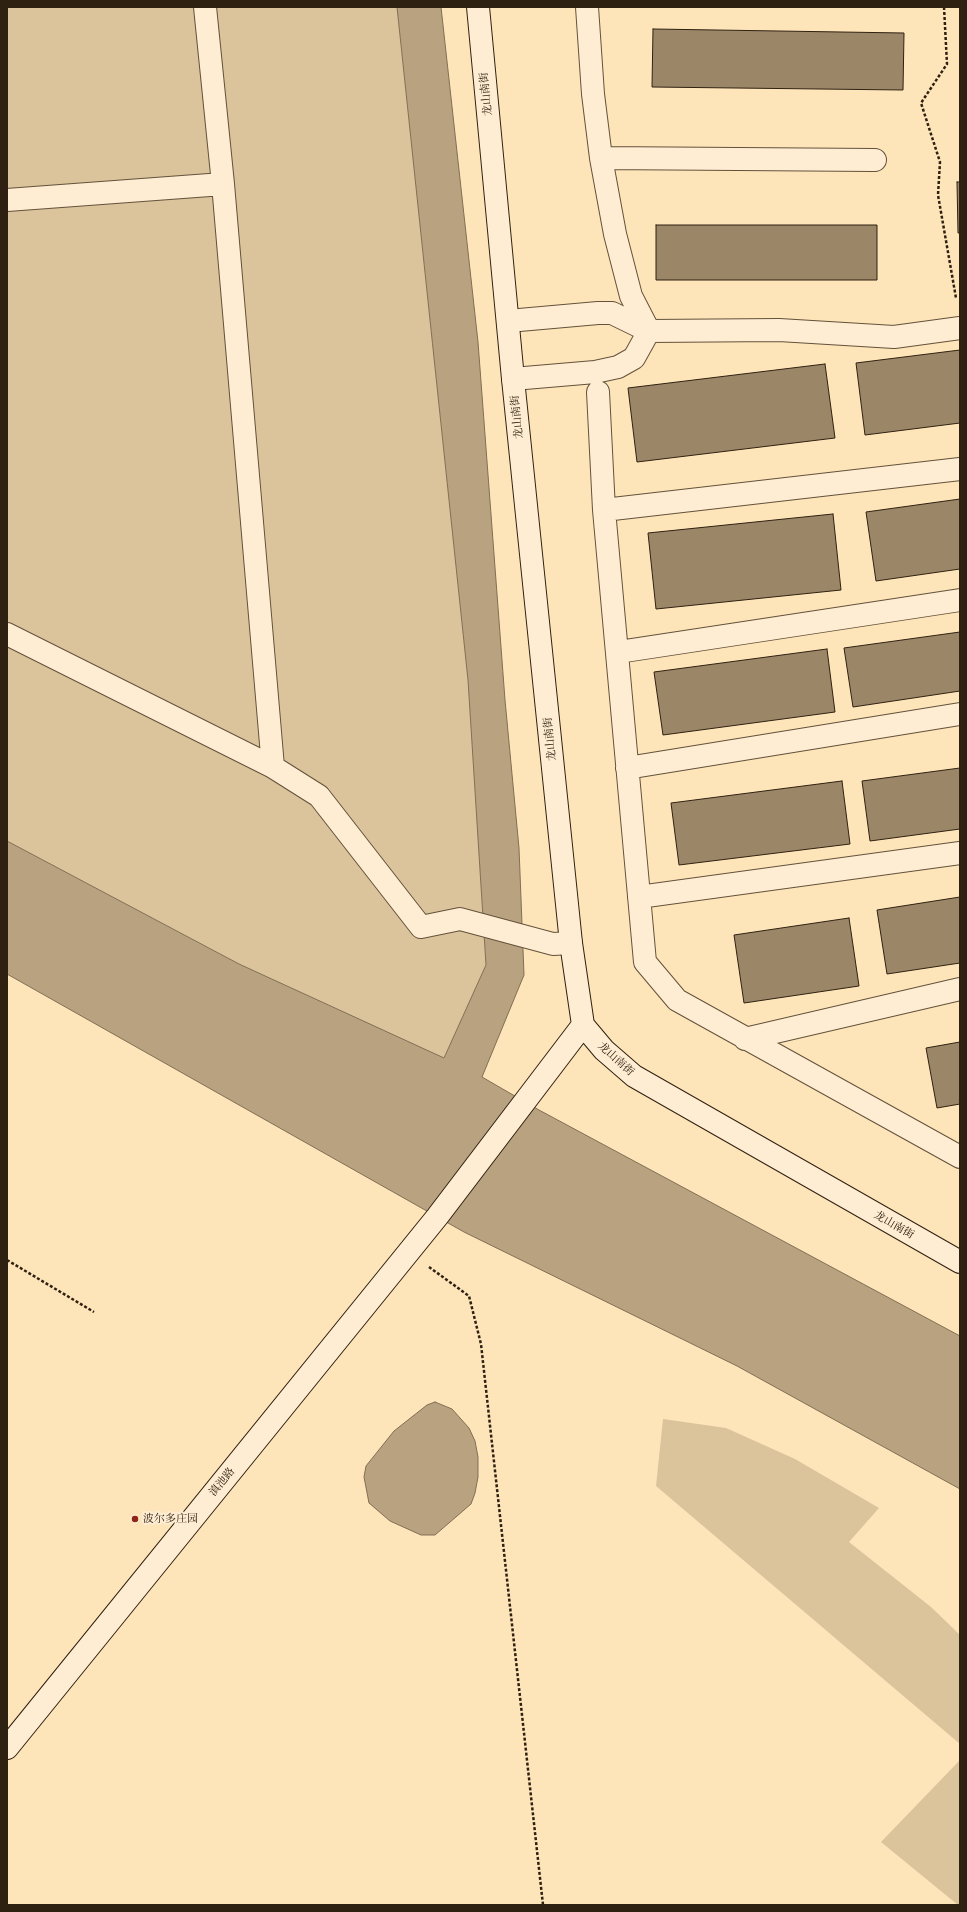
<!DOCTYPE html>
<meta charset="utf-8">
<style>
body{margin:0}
#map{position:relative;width:967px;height:1912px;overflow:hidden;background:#fee4b9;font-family:"Libre Caslon Text",serif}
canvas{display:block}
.frame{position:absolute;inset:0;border:8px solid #2f2111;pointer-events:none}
</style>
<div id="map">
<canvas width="967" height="1912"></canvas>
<div class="frame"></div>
</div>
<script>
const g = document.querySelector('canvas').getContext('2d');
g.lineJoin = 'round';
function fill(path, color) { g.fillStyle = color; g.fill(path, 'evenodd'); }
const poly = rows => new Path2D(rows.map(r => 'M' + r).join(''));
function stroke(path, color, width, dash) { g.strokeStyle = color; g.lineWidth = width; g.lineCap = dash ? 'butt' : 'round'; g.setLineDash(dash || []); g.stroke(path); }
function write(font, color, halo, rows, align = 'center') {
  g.font = font + ' "Libre Caslon Text","Noto Serif SC",serif'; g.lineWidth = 4; g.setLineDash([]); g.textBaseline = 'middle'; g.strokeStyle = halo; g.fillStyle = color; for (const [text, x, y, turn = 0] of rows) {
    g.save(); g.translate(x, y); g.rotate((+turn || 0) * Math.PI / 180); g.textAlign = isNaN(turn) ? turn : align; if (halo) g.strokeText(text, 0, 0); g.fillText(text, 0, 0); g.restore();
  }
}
fill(poly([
 [7,7,397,7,468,680,486,965,444,1059,239,964,7,841],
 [663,1419,726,1428,795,1459,879,1508,849,1542,931,1607,960,1635,960,1744,656,1486],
 [960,1760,960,1905,958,1905,881,1842]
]), '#dbc39c');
const water = poly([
 [397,7,441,7,478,342,505,700,519,848,524,975,482,1077,539,1110,960,1336,960,1489,737,1366,464,1232,7,974,7,841,239,964,444,1058,486,965,468,680,397,7],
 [435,1402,452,1409,469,1428,475,1441,478,1457,478,1477,475,1493,471,1504,435,1535,421,1535,390,1521,369,1503,364,1477,366,1466,394,1431,427,1405,435,1402]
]);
fill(water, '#b8a280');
stroke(water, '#816e54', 1);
const building = poly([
 [653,29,904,33,903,90,652,87,653,29],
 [957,182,960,182,960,233,958,233,957,182],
 [656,225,877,225,877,280,656,280,656,225],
 [960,350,960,423,865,435,856,363,960,350],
 [825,364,835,438,637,462,628,388,825,364],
 [960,499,960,569,876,581,866,512,960,499],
 [833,514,841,590,656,609,648,533,833,514],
 [960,632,960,691,853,707,844,648,960,632],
 [827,649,835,712,663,735,654,672,827,649],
 [960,768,960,829,870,841,862,781,960,768],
 [842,781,850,844,679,865,671,803,842,781],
 [960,897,960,963,887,974,877,910,960,897],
 [849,918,859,986,744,1003,734,935,849,918],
 [960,1042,960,1104,937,1108,926,1048,960,1042]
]);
fill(building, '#9b8668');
stroke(building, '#2f2111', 1);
const street = poly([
 [205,7,223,184,273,767],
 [587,7,593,94,601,158,615,234,631,296,649,331],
 [601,158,875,160],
 [7,200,223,184],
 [508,321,598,313,612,313,649,331,779,330,894,337,960,328],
 [513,379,595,372,618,367,634,358,649,331],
 [598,392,604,510,645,962,677,1000,960,1157],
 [604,510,960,469],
 [7,634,273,767,319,796,421,927,460,919,553,944,571,943],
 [618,652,960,600],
 [627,768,960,714],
 [639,897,960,853],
 [745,1039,960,989]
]);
const secondary = poly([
 [478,7,513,379,571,943,583,1025,604,1050,634,1076,960,1262],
 [7,1748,437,1217,583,1025]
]);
stroke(street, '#63523b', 24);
stroke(secondary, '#2f2111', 24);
stroke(poly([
 [944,7,947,64,921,103,940,162,938,195,956,298],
 [7,1260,94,1312],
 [429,1267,469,1296,481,1344,543,1905]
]), '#2f2111', 2.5, [3, 2]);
stroke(street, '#feedd2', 22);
stroke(secondary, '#feedd2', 22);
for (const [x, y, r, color] of [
 [135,1519,4,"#8f2418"]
]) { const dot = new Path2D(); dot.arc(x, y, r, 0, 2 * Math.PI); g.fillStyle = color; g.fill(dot); stroke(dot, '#feedd2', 1.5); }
write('11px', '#2f2111', '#feedd2', [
 ["龙山南街",486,94,-96],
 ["龙山南街",517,417,-96],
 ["龙山南街",550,739,-96],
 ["龙山南街",616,1059,42],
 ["龙山南街",894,1225,30],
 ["滇池路",222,1482,-51]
]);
write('11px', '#2f2111', '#feedd2', [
 ["波尔多庄园",143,1519]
], 'left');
</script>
